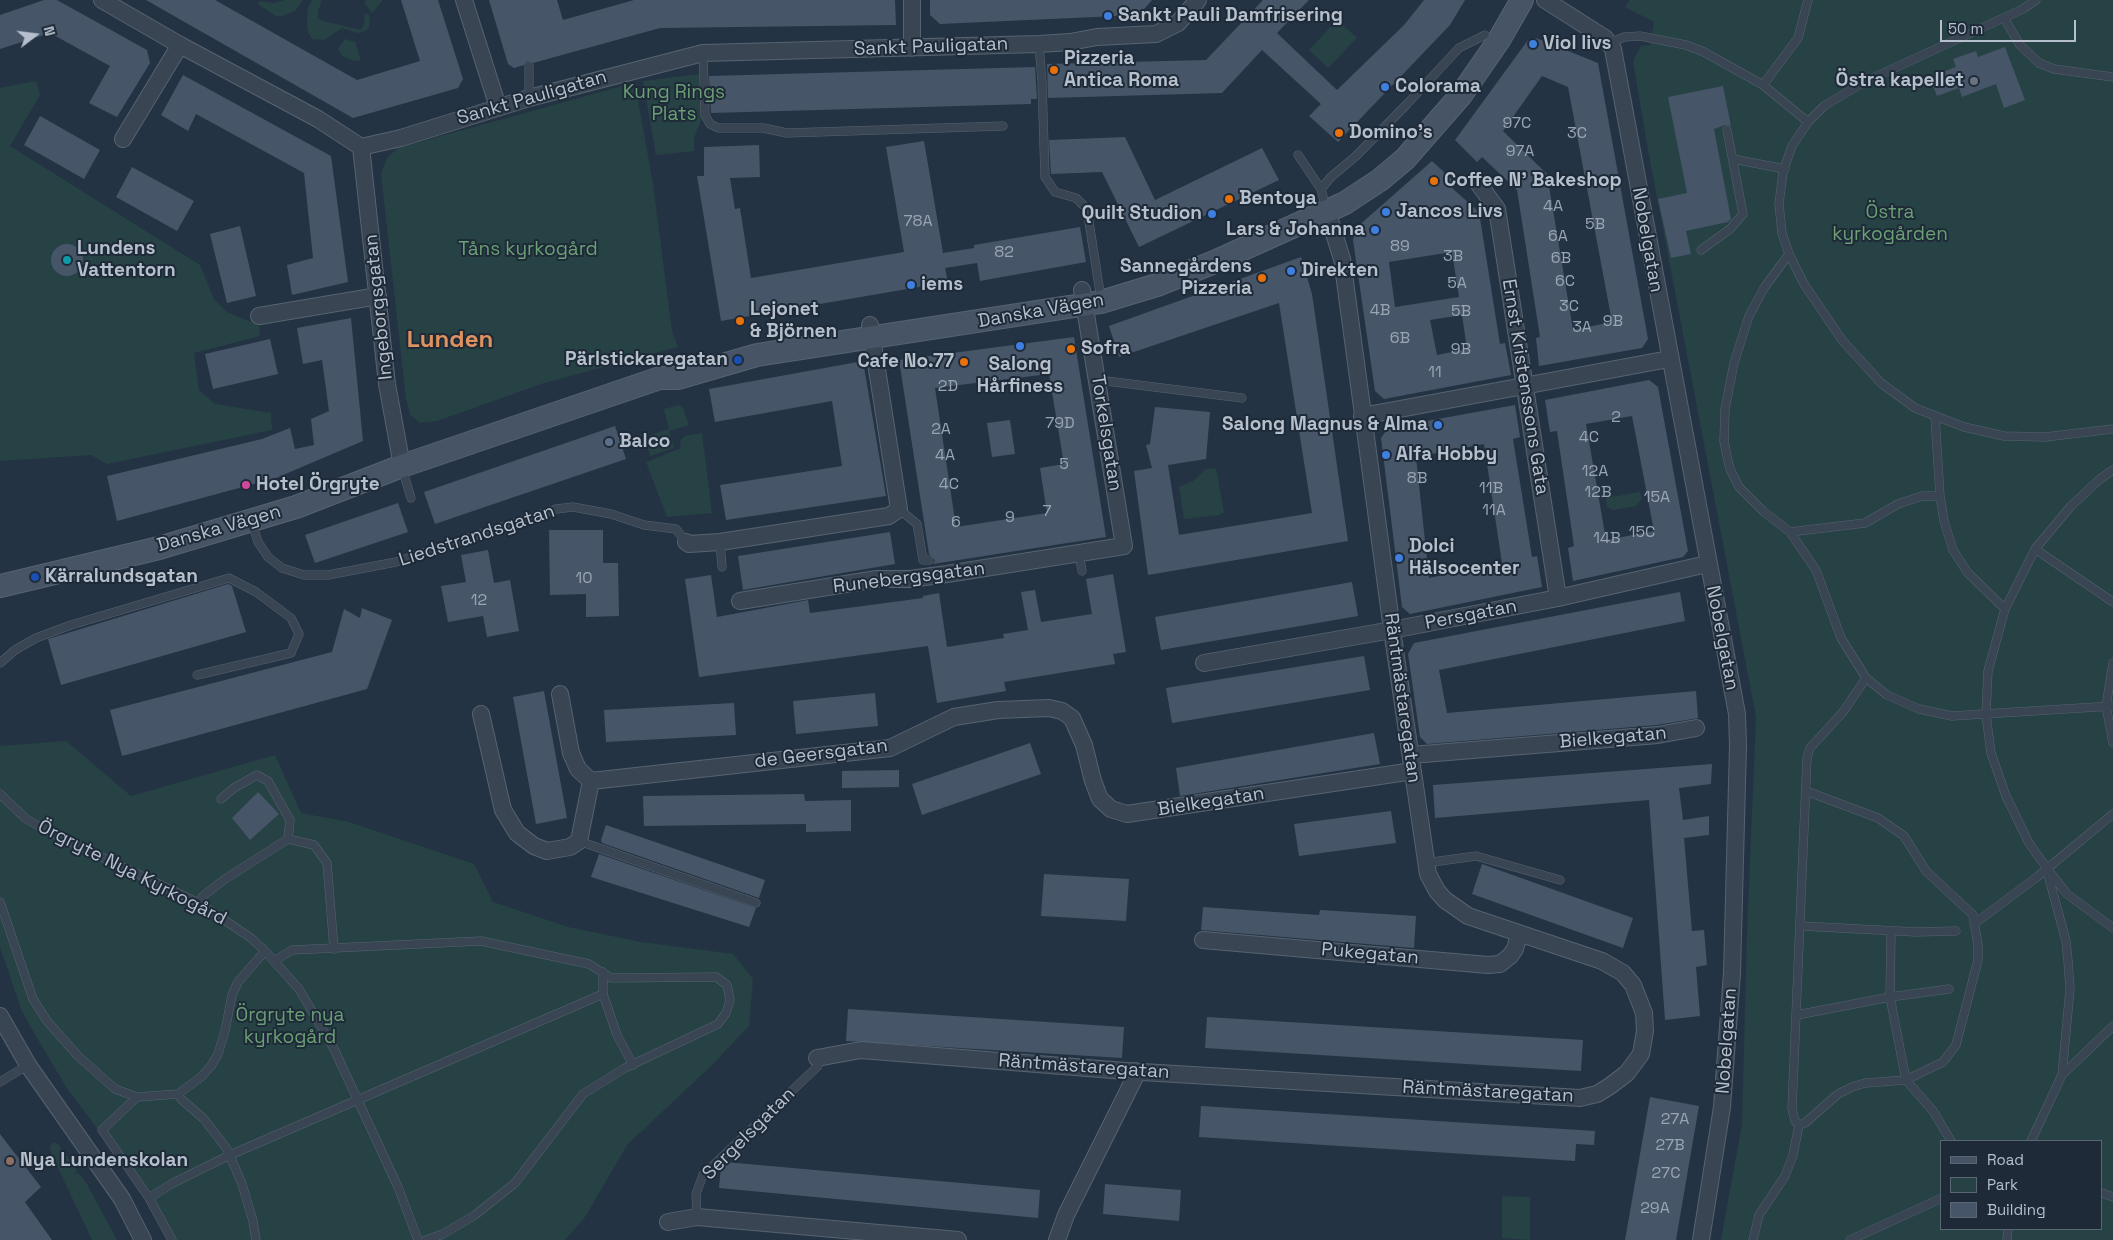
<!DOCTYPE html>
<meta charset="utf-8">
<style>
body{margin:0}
#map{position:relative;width:2113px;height:1240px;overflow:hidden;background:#243343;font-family:"Space Grotesk",sans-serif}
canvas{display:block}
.legend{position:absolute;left:1940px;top:1140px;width:162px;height:90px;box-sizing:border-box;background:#1e2a38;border:1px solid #5b6674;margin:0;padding:6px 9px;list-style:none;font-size:15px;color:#b6c0cd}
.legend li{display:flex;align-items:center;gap:10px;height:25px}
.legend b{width:25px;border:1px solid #5b6674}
.north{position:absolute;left:10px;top:10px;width:50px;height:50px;-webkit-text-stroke:4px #1e2a38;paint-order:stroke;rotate:75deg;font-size:14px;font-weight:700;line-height:20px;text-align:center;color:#b6c0cd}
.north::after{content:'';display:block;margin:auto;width:18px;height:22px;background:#b6c0cd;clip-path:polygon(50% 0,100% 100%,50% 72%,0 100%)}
.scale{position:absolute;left:1940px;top:20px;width:136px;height:22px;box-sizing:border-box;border:2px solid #b6c0cd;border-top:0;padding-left:6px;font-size:15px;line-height:18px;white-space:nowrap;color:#b6c0cd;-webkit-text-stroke:4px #1e2a38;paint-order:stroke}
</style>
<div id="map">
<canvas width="2113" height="1240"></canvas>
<ul class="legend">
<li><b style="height:6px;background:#475466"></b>Road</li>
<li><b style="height:14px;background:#264244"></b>Park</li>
<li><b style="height:14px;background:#465568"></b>Building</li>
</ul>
<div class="north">N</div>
<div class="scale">50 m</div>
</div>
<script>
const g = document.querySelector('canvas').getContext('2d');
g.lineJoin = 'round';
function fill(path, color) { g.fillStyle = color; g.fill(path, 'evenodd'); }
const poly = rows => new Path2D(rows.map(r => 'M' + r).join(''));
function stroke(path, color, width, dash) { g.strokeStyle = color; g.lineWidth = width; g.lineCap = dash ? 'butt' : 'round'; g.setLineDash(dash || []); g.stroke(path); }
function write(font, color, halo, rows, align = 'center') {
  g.font = font + ' "Space Grotesk",sans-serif'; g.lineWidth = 4; g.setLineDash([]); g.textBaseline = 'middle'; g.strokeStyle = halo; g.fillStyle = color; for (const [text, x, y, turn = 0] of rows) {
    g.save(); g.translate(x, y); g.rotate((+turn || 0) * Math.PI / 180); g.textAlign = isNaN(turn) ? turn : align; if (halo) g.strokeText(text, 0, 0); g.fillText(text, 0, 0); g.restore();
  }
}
fill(poly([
 [285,0,303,0,295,11,282,16,276,16,258,4,259,1,274,3],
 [312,0,322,0,318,11,318,18,323,21,361,30,364,25,365,13,370,16,369,27,367,30,358,33,342,28,324,40,312,39,308,32,307,24,308,8],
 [367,0,382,0,382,1,372,13,364,2],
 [1630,0,2113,0,2113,1240,1721,1240,1742,1124,1747,933,1756,717,1648,150,1633,61,1641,46,1650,45,1654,22,1625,7],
 [1942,1141,2102,1141,2102,1229,1942,1229],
 [1337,20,1357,38,1328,68,1309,50],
 [345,39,355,42,361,60,354,61,342,56,338,49],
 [699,74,701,121,694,138,694,151,656,155,643,81],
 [36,81,40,95,10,146,200,265,214,299,227,312,259,325,260,336,194,353,199,390,215,404,271,413,272,430,107,464,91,455,0,461,0,88],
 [626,85,636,89,653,184,672,331,678,347,544,383,437,421,420,423,410,414,406,399,381,174,387,158,398,148],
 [679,405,683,408,689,425,669,431,674,448,650,456,645,437,669,429,664,409],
 [702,433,712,513,667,517,646,462,681,448,680,441,685,436],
 [1216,468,1224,512,1219,515,1184,519,1179,487,1193,481,1206,469],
 [1640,492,1642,498,1636,506,1613,510,1607,507,1606,498],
 [66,741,131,796,275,755,301,813,349,822,474,864,493,902,568,927,641,942,733,954,753,979,749,1026,711,1066,627,1145,585,1217,565,1240,168,1240,156,1213,118,1156,66,1087,22,1012,0,947,0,746],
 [54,1142,58,1144,77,1170,74,1174,79,1173,87,1184,117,1240,92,1240,52,1155,50,1146],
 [1502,1196,1530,1197,1530,1240,1502,1238]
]), '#264244');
fill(poly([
 [44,0,57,0,147,50,150,63,117,117,89,103,110,66,50,33,0,49,0,15],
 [146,0,215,0,357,80,420,61,401,0,438,0,463,79,458,88,353,118],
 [489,0,557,0,563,20,634,0,895,0,896,25,660,28,533,63,527,61,524,65,514,68,508,64],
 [930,0,1152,0,1139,15,940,24,930,15],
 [1263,0,1309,0,1277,33,1337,90,1404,25,1424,0,1465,0,1450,25,1338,142,1309,116,1321,104,1262,50,1222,93,1048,98,1047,64,1206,60],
 [1536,38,1598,63,1648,339,1642,348,1539,366,1536,338,1540,337,1517,190,1482,157,1477,162,1455,140,1528,40],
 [1542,76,1568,87,1612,322,1573,330,1547,174,1503,131],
 [2005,47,2025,100,2004,108,1996,84,1962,97,1959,88,1937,96,1929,77,1956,67,1953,59,1976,51,1978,57],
 [1035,67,1037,99,1031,99,1031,104,711,113,709,76],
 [183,75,331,156,348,282,292,295,287,265,313,258,304,173,196,114,188,131,161,115],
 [1723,86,1731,126,1725,125,1714,129,1731,219,1728,222,1686,231,1691,254,1671,258,1658,199,1687,193,1668,97],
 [40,116,100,150,84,179,24,145],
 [1125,137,1155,200,1262,148,1279,180,1139,247,1102,172,1051,174,1049,140],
 [924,141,943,253,974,248,974,245,1080,227,1086,262,980,281,977,263,945,268,948,282,721,321,697,176,704,176,704,147,759,145,760,177,730,178,735,209,740,208,751,278,904,252,886,147],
 [1432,161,1457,184,1452,188,1479,212,1500,344,1505,343,1511,375,1384,399,1375,391,1353,240,1356,228],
 [1452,252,1459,297,1395,307,1389,262],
 [1462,315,1467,349,1437,355,1430,320],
 [132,167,194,201,177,231,116,197],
 [240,226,256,296,227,303,210,234],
 '51 260a16 16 0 1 1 32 0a16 16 0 1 1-32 0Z',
 [1301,257,1312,294,1348,541,1148,575,1134,471,1152,468,1146,445,1150,444,1155,407,1210,412,1206,459,1168,465,1179,535,1312,513,1279,303,1119,357,1109,326],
 [351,318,363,441,276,478,117,521,107,476,262,439,290,428,295,449,314,445,311,419,329,411,322,360,303,364,297,328],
 [1074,337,1106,537,933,564,935,560,929,554,899,360],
 [1049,374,1064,464,1040,468,1047,513,956,527,935,388],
 [270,339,278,374,213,389,205,354],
 [863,361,886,496,726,520,720,485,842,466,832,401,715,422,709,389],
 [1649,380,1658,387,1688,551,1683,557,1573,581,1568,548,1574,546,1557,431,1550,432,1545,400],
 [1632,416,1654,531,1606,540,1586,424],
 [1515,405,1520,437,1513,439,1532,557,1537,556,1542,587,1410,614,1402,607,1381,438,1388,428],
 [1484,444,1502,563,1429,578,1416,457],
 [1010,420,1015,454,992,457,987,423],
 [615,426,626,459,435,524,424,492],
 [398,503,408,532,315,563,305,535],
 [549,530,603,530,603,563,618,563,619,616,586,617,586,594,550,595],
 [890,532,895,564,743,590,738,556],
 [488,550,494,583,510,580,519,631,487,637,483,616,448,622,441,586,466,582,461,555],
 [1113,574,1126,652,1113,654,1115,664,1004,682,1006,691,937,703,928,646,699,677,685,579,711,575,717,617,808,600,810,613,923,598,923,596,939,593,947,647,1004,638,1003,634,1028,630,1021,592,1035,590,1041,622,1092,614,1086,579],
 [1352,582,1358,616,1161,650,1155,617],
 [228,584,232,586,246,632,61,685,48,639],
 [1680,592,1685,621,1439,670,1447,713,1696,691,1698,718,1657,725,1427,744,1420,737,1408,654,1414,643],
 [362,608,392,620,367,689,122,756,110,710,332,652,344,609,360,618],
 [1364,656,1370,690,1172,723,1166,688],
 [544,691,567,818,536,824,513,697],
 [875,693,878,726,796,734,793,701],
 [734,703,736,735,606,742,604,710],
 [1374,733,1380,764,1180,796,1176,768],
 [1030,743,1041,774,922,815,912,784],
 [1712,764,1711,784,1679,788,1683,820,1709,816,1709,835,1684,838,1692,931,1704,930,1707,965,1696,967,1700,1016,1665,1020,1649,800,1435,818,1433,785],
 [899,770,899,787,842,788,842,771],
 [258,792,279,814,250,840,232,818],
 [804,794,805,801,851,800,851,831,806,832,806,824,644,826,643,796],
 [1391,811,1396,843,1299,856,1294,824],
 [606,825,765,880,759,898,602,843,601,840],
 [599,854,756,908,749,927,591,877],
 [1482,864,1633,918,1623,948,1472,894],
 [1044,874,1129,879,1126,921,1041,916],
 [1203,907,1319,915,1320,910,1416,916,1414,948,1201,930],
 [848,1009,1124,1027,1122,1058,846,1041],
 [1207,1017,1583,1040,1581,1071,1205,1048],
 [1650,1097,1699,1106,1676,1240,1625,1240],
 [1201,1106,1595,1131,1594,1145,1576,1144,1575,1161,1199,1137],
 [0,1134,41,1187,25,1202,52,1240,0,1240],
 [725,1162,1040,1190,1038,1218,719,1188,721,1166],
 [1105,1184,1181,1190,1179,1221,1103,1214]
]), '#465568');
const lane = poly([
 [2036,0,2023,9,1864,82,1824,106,1808,122,1792,146,1783,172,1779,204,1782,233,1789,254,1804,284,1842,340,1881,383,1915,408,1964,427,2004,436,2045,437,2113,429],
 [2004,18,2020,45,2039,63,2054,69,2113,77],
 [1610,43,1624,37,1640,36,1686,45,1704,52,1763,85,1808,122],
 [1039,44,1042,82,1045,177,1055,192,1076,198,1087,209,1101,299],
 [703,53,705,115,710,124,718,128,763,128,787,133,1003,126],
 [529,66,529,98],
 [1763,85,1798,38,1808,0],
 [1298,155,1321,189,1326,208],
 [1733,159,1785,169],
 [1321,189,1331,177,1356,156,1407,104,1459,48,1485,35],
 [1701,250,1730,229,1743,214,1727,130],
 [1789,254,1764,288,1749,316,1734,363,1725,409,1724,441,1727,456,1730,469,1739,487,1764,512,1790,532,1816,570,1841,638,1866,678,1843,712,1810,748,1807,758,1792,1108,1795,1121,1799,1125,1805,1123,1838,1094,1852,1087,1865,1083,1906,1080,1943,1062,1956,1045,1978,960,1978,945,1973,915,1926,871,1904,836,1878,818,1806,791],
 [1098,380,1242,398],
 [1935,416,1940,496,1944,521,1953,550,1968,573,2005,609],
 [402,468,411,498],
 [899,509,917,524,923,560,929,560],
 [252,523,258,542,268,557,282,568,304,575,328,575,396,562,556,509,573,507,611,514,644,525,676,529,686,542],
 [1790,532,1865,523,1898,504,1922,496,1940,496],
 [720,542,722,567],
 [2035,549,2113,602],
 [1079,554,1082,571],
 [0,663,15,650,36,638,71,625,229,578,256,592,291,618,299,634,291,653,197,675],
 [2113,663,2106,706,2113,743],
 [1866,678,1887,695,1919,709,1952,716,2113,706],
 [0,794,25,818,47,831,199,903,251,938,265,951,299,989,334,1049,398,1187,418,1240],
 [221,799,234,788,257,775,268,781,290,820,288,839],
 [579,841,756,903],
 [1425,863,1476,856,1560,880],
 [2049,871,2067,894,2113,928],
 [0,902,33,999,47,1021,78,1056,115,1089,137,1097,178,1094,181,1099,204,1119,227,1149,242,1184,253,1221,256,1240],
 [199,903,203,896,225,879,288,839,314,845,327,863,334,949],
 [1974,924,2037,877,2113,814],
 [1801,926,1916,932,1956,931],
 [1891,931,1890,997,1906,1080,1933,1111,1951,1141],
 [274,961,292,950,481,941,589,964,611,978,716,977,727,985,730,1000,726,1013,718,1024,625,1068,583,1094,515,1183,475,1215,443,1234,426,1240],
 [603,972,603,994,617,1035,633,1065],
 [1797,1015,1890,997,1949,989],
 [2062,1075,2113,1026],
 [0,1082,28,1065],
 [178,1094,201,1077,211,1066,218,1054,225,1031,232,995,238,982,265,951],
 [137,1097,102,1130,149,1198,172,1240],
 [2031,1141,2062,1075,2070,989,2068,961,2066,941,2046,867,2029,843,2006,796,1991,753,1986,715,1988,671,2005,609,2035,549,2071,506,2100,479,2113,470],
 [2102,1193,2113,1197],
 [149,1198,173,1183,230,1155,603,994],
 [697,1217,696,1194,703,1175,818,1066,817,1058],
 [1753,1240,1759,1215,1785,1176,1793,1155,1799,1125],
 [1850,1240,1942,1198],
 [2007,1240,2008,1229]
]);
const street = poly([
 [102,0,180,45,318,119,361,147,401,138,529,98,703,53,1039,44,1070,42,1097,37,1156,34,1178,23,1198,0],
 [464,0,498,107],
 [912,0,912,48],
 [1545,0,1605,38,1613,49,1737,714,1738,745,1732,973,1722,1107,1701,1240],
 [123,139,180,45],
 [361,147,387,384,402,466],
 [1478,183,1497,209,1558,598],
 [259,316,378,296],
 [1362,416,1669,359],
 [686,542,689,544,720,542,889,516,899,509,870,325],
 [740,601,877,579,910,579,947,574,1124,546,1082,290],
 [1204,663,1392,630,1558,598,1707,564],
 [560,694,571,753,578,769,591,781],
 [481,714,503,810,517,833,534,846,547,851,570,847,579,841,591,781,890,748,954,717,998,710,1049,708,1062,711,1072,718,1084,745,1093,781,1100,799,1111,809,1127,814,1413,771],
 [1411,755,1658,735,1696,728],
 [1203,940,1488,965,1500,964,1510,956,1515,949,1519,934],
 [0,1016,28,1065,122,1199,143,1240],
 [817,1058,861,1050,1125,1071,1580,1098,1597,1094,1610,1086,1627,1073,1641,1054,1645,1031,1644,1013,1633,985,1623,973,1602,961,1468,916,1445,900,1437,891,1428,874,1392,630,1342,259,1327,211],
 [668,1222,697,1217,958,1240],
 [1057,1240,1066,1215,1134,1079,1135,1071]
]);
const secondary = poly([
 [0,586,159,548,296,507,402,466,660,378,678,378,757,355,1101,302,1157,285,1212,263,1345,203,1380,180,1405,159,1461,95,1499,40,1522,0]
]);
stroke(lane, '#576370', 9);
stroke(street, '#576370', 18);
stroke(secondary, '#576370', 24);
stroke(lane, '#394553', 8);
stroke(street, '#394553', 16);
stroke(secondary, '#475466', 22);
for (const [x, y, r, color] of [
 [1108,16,5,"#3f7fe0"],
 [1533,44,5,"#3f7fe0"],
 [1054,70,5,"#e8710a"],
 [1974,81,5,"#6b7280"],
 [1385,87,5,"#3f7fe0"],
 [1339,133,5,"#e8710a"],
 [1434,181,5,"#e8710a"],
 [1229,199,5,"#e8710a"],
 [1386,212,5,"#3f7fe0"],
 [1212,214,5,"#3f7fe0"],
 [1375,230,5,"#3f7fe0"],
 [67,260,5,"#0f9aa8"],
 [1291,271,5,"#3f7fe0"],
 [1262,278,5,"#e8710a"],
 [911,285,5,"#3f7fe0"],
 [740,321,5,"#e8710a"],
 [1020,346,5,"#3f7fe0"],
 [1071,349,5,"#e8710a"],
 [738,360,5,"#1a4fb4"],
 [964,362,5,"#e8710a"],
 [1438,425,5,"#3f7fe0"],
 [609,442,5,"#5c6f8a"],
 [1386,455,5,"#3f7fe0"],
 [246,485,5,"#d1479c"],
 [1399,558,5,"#3f7fe0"],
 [35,577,5,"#1a4fb4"],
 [10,1161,5,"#8d6e63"]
]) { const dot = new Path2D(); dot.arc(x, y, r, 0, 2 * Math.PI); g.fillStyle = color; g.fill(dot); stroke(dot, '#1e2a38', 2); }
write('16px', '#9aa5b4', null, [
 ["97C",1517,124],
 ["3C",1577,134],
 ["97A",1520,152],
 ["4A",1553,207],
 ["78A",918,222],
 ["5B",1595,225],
 ["6A",1558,237],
 ["89",1400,247],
 ["82",1004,253],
 ["3B",1453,257],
 ["6B",1561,259],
 ["6C",1565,282],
 ["5A",1457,284],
 ["3C",1569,307],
 ["4B",1380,311],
 ["5B",1461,312],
 ["9B",1613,322],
 ["3A",1582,328],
 ["6B",1400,339],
 ["9B",1461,350],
 ["11",1435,373],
 ["2D",948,387],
 ["2",1616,418],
 ["79D",1060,424],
 ["2A",941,430],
 ["4C",1589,438],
 ["4A",945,456],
 ["5",1064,465],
 ["12A",1595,472],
 ["8B",1417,479],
 ["4C",949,485],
 ["11B",1491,489],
 ["12B",1598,493],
 ["15A",1657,498],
 ["11A",1494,511],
 ["7",1047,512],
 ["9",1010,518],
 ["6",956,523],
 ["15C",1642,533],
 ["14B",1607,539],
 ["10",584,579],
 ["12",479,601],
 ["27A",1675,1120],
 ["27B",1670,1146],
 ["27C",1666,1174],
 ["29A",1655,1209]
]);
write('bold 19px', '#b6c0cd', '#1e2a38', [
 ["Sankt Pauli Damfrisering",1118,16],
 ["Viol livs",1543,44],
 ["Pizzeria",1064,59],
 ["Antica Roma",1064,81],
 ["Östra kapellet",1964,81,"right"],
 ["Colorama",1395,87],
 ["Domino's",1349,133],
 ["Coffee N' Bakeshop",1444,181],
 ["Bentoya",1239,199],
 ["Jancos Livs",1396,212],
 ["Quilt Studion",1202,214,"right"],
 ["Lars & Johanna",1365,230,"right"],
 ["Lundens",77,249],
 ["Vattentorn",77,271],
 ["Sannegårdens",1252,267,"right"],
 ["Pizzeria",1252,289,"right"],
 ["Direkten",1301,271],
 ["iems",921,285],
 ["Lejonet",750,310],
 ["& Björnen",750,332],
 ["Sofra",1081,349],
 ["Pärlstickaregatan",728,360,"right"],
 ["Cafe No.77",954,362,"right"],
 ["Salong",1020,365,"center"],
 ["Hårfiness",1020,387,"center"],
 ["Salong Magnus & Alma",1428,425,"right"],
 ["Balco",619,442],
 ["Alfa Hobby",1396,455],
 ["Hotel Örgryte",256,485],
 ["Dolci",1409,547],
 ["Hälsocenter",1409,569],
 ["Kärralundsgatan",45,577],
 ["Nya Lundenskolan",20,1161]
], 'left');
write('19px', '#b6c0cd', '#1e2a38', [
 ["Sankt Pauligatan",931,47,-2],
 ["Sankt Pauligatan",532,98,-16],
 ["Nobelgatan",1647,240,80],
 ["Ingeborgsgatan",379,307,-96],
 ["Danska Vägen",1041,311,-10],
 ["Ernst Kristenssons Gata",1525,387,81],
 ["Torkelsgatan",1106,433,81],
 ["Danska Vägen",219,529,-16],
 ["Liedstrandsgatan",477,536,-18],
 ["Runebergsgatan",909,578,-7],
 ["Persgatan",1471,615,-11],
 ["Nobelgatan",1722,638,79],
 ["Räntmästaregatan",1402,698,82],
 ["Bielkegatan",1613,738,-5],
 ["de Geersgatan",821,754,-7],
 ["Bielkegatan",1211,802,-9],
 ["Örgryte Nya Kyrkogård",132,873,27],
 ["Pukegatan",1370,954,5],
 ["Nobelgatan",1727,1041,-86],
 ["Räntmästaregatan",1084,1067,4],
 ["Räntmästaregatan",1488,1092,3],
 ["Sergelsgatan",749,1134,-45]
]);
write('19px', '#6b9f75', '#1e2a38', [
 ["Kung Rings",674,93],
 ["Plats",674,115],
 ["Östra",1890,213],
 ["kyrkogården",1890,235],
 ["Tåns kyrkogård",528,250],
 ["Örgryte nya",290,1016],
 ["kyrkogård",290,1038]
]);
write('bold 24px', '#dd9260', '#1e2a38', [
 ["Lunden",450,340]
]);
</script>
